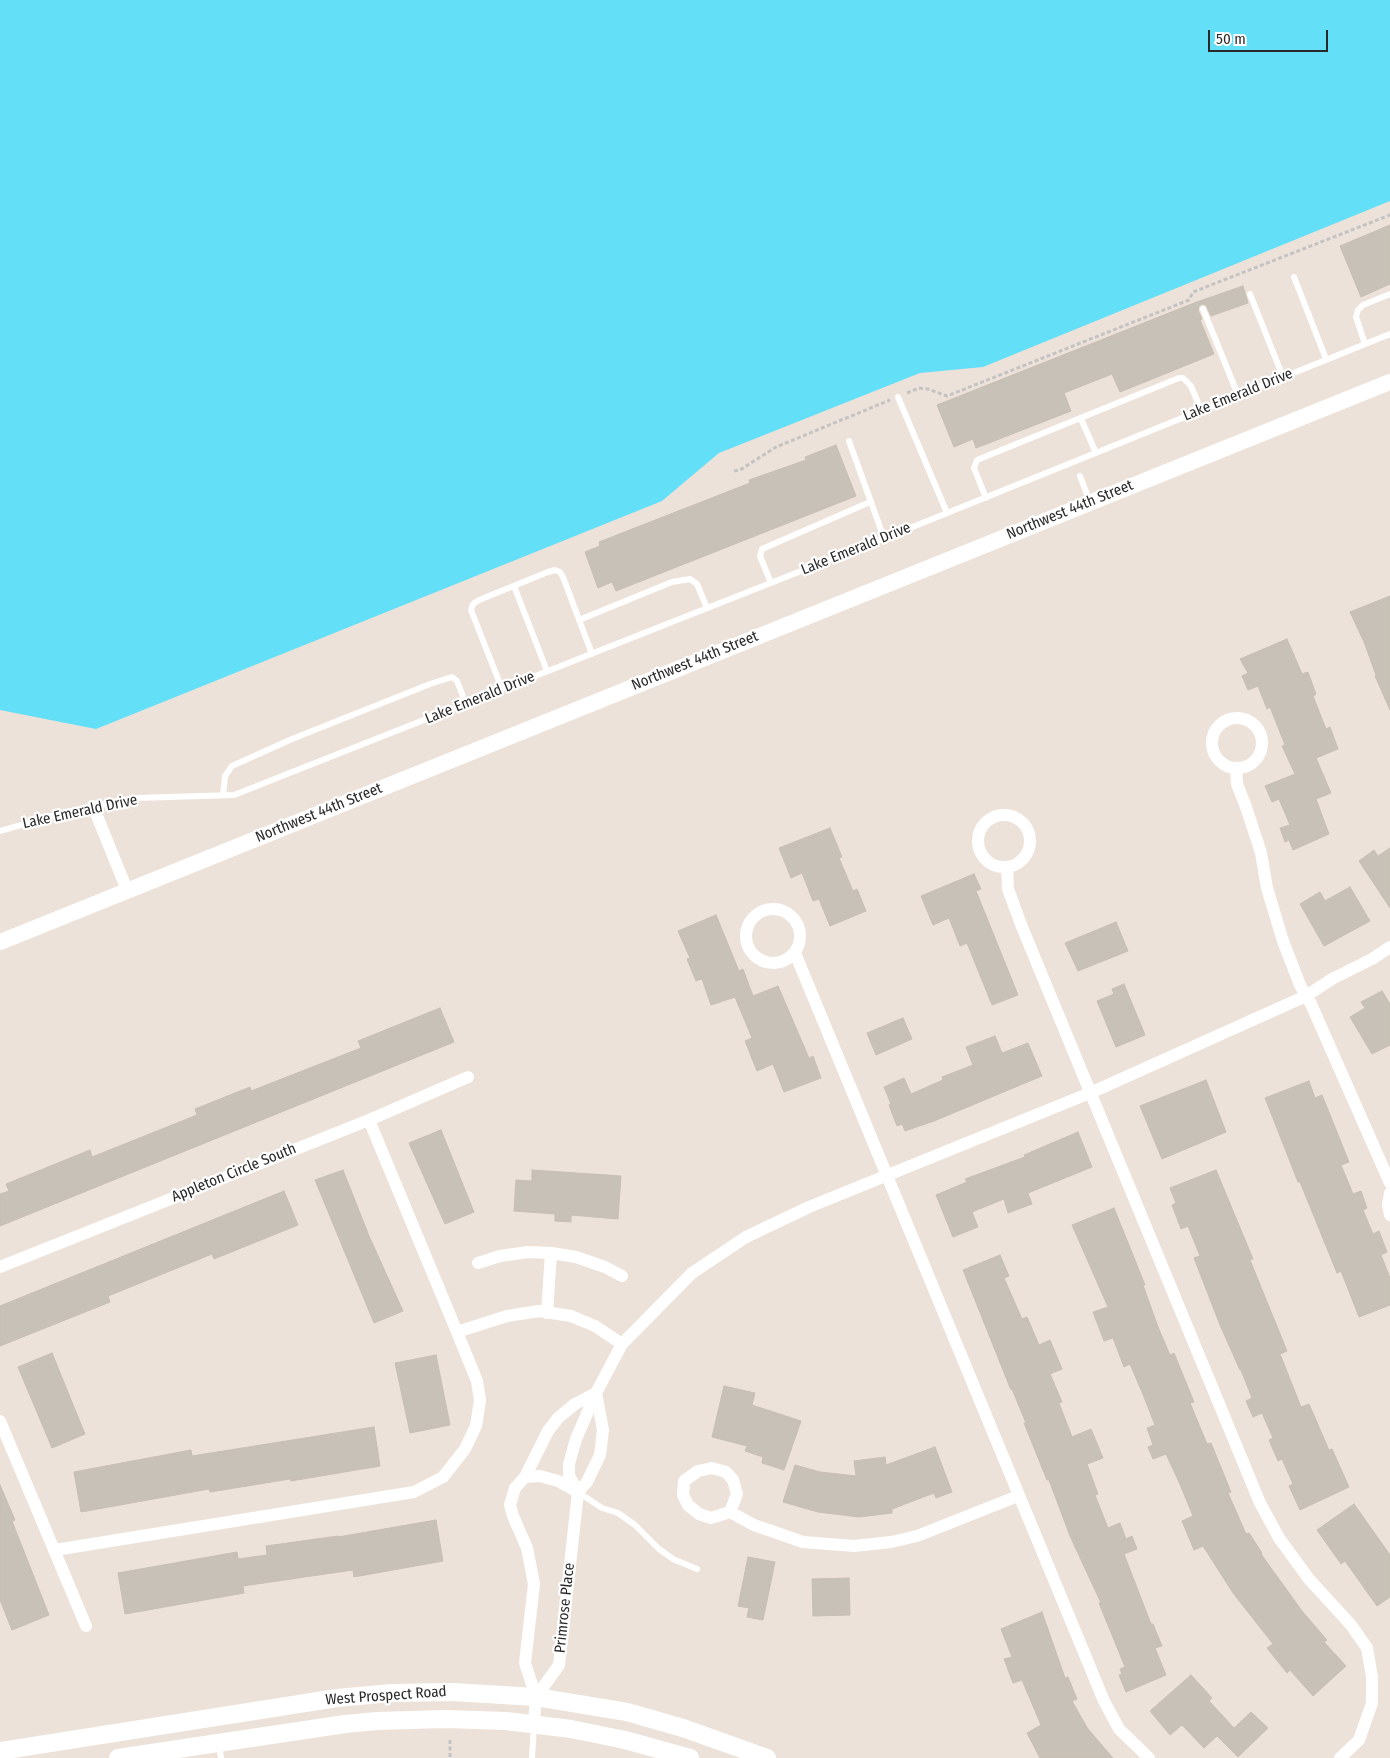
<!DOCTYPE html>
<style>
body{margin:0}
#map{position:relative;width:1390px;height:1758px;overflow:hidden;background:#ede2d9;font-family:"Fira Sans Condensed",sans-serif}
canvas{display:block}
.scale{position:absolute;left:1208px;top:30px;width:120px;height:22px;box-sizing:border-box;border:2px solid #292929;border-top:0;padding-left:6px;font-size:15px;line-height:18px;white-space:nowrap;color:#292929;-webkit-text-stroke:4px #fff;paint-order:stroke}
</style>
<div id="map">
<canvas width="1390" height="1758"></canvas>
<div class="scale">50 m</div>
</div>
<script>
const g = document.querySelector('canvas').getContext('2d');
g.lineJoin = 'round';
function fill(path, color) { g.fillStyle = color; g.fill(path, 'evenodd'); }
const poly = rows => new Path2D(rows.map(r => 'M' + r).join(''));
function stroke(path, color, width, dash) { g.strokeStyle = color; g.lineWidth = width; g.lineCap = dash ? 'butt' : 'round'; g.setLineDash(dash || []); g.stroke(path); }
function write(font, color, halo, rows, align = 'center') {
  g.font = font + ' "Fira Sans Condensed",sans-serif'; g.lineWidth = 4.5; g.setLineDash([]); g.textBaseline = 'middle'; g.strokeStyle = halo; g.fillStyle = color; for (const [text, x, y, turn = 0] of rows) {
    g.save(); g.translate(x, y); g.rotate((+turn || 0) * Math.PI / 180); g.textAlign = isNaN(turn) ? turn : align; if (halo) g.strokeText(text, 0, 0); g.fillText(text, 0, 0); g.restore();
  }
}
fill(poly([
 [0,0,1390,0,1390,201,983,367,920,373,719,453,662,501,96,729,0,710]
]), '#63e0f8');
const building = poly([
 [1390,225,1390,284,1361,297,1340,246,1390,225],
 [1243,286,1248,303,1211,316,1206,305,1202,304,1199,306,1198,310,1202,319,1200,320,1214,354,1120,392,1112,374,1064,393,1071,411,976,448,973,439,954,447,937,405,1194,303,1243,286],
 [836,445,856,496,616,591,612,582,598,588,585,552,600,546,599,542,750,483,749,480,806,460,805,457,836,445],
 [1390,596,1390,710,1375,676,1376,675,1364,642,1350,612,1390,596],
 [1287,639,1302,674,1308,672,1316,694,1313,696,1326,729,1330,727,1338,749,1316,758,1331,793,1316,799,1329,834,1293,850,1289,840,1285,842,1280,828,1290,825,1279,799,1272,802,1265,786,1295,774,1282,746,1285,745,1270,707,1267,709,1258,686,1248,690,1242,676,1248,673,1240,659,1287,639],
 [830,828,842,857,839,858,853,891,857,889,866,911,830,926,819,899,813,901,802,873,791,878,779,848,830,828],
 [1390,848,1390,908,1359,861,1374,850,1378,856,1390,848],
 [974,874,981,889,976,891,1018,995,992,1005,967,943,960,946,949,918,933,925,921,896,974,874],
 [1350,887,1370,921,1324,946,1300,904,1320,892,1325,901,1350,887],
 [716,915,739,971,743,969,753,996,778,986,809,1058,813,1056,821,1078,784,1092,773,1064,757,1071,745,1041,752,1038,735,997,711,1005,702,979,696,981,687,959,690,958,678,931,716,915],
 [1116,922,1128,951,1078,971,1065,943,1116,922],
 [1124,984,1145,1035,1116,1047,1097,1001,1114,994,1112,989,1124,984],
 [1382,991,1390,1004,1390,1045,1372,1054,1350,1017,1365,1008,1361,1002,1382,991],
 [440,1008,454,1042,0,1226,0,1194,9,1191,6,1184,90,1150,92,1157,197,1115,195,1109,250,1087,251,1091,361,1048,358,1041,440,1008],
 [903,1018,912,1039,876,1055,867,1033,903,1018],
 [995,1036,1002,1053,1028,1043,1042,1076,934,1121,905,1131,902,1124,897,1126,889,1105,891,1104,884,1087,904,1078,911,1094,943,1080,942,1077,973,1065,966,1047,995,1036],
 [1206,1080,1226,1132,1162,1159,1140,1106,1206,1080],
 [1309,1081,1315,1098,1322,1095,1349,1162,1341,1165,1353,1194,1361,1191,1367,1208,1363,1210,1373,1234,1379,1231,1387,1252,1381,1255,1390,1278,1390,1305,1359,1317,1341,1271,1337,1273,1300,1182,1298,1182,1265,1098,1309,1081],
 [441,1130,474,1212,445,1224,409,1143,441,1130],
 [1078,1132,1092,1167,1028,1193,1032,1204,1008,1213,1004,1199,972,1212,978,1227,953,1237,936,1195,967,1182,965,1179,1025,1157,1024,1155,1078,1132],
 [343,1170,369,1236,403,1311,374,1323,315,1180,343,1170],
 [532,1170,621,1176,618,1219,571,1215,571,1222,555,1221,555,1214,514,1211,516,1180,532,1181,532,1170],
 [1216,1170,1253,1259,1250,1260,1287,1351,1280,1354,1301,1407,1309,1404,1329,1450,1332,1449,1349,1487,1300,1510,1289,1486,1293,1484,1282,1459,1278,1461,1269,1440,1273,1438,1262,1413,1253,1417,1246,1401,1252,1398,1241,1370,1240,1370,1220,1325,1194,1258,1200,1256,1188,1226,1181,1229,1172,1205,1176,1203,1170,1188,1216,1170],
 [284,1191,298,1225,214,1259,212,1254,108,1296,110,1302,0,1346,0,1306,284,1191],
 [1114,1208,1145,1285,1143,1285,1158,1327,1170,1355,1174,1353,1194,1402,1190,1403,1207,1444,1211,1443,1231,1492,1228,1493,1246,1534,1249,1533,1262,1553,1261,1554,1302,1611,1327,1640,1324,1642,1346,1666,1313,1696,1290,1670,1287,1673,1267,1648,1273,1644,1233,1593,1203,1546,1194,1550,1182,1521,1193,1516,1179,1482,1166,1454,1153,1459,1148,1447,1153,1445,1147,1428,1155,1425,1142,1392,1130,1364,1124,1367,1113,1338,1104,1341,1093,1312,1108,1307,1072,1225,1114,1208],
 [1000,1255,1009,1276,1004,1278,1022,1319,1027,1317,1039,1345,1050,1340,1062,1369,1050,1374,1062,1402,1059,1403,1072,1437,1091,1429,1103,1458,1087,1464,1098,1494,1095,1495,1108,1528,1120,1523,1126,1539,1132,1536,1137,1549,1124,1554,1151,1624,1153,1624,1162,1646,1155,1648,1166,1675,1126,1692,1119,1675,1122,1674,1120,1669,1125,1667,1099,1603,1101,1603,1070,1536,1049,1480,1047,1480,1024,1423,1026,1423,1012,1389,1011,1390,963,1270,1000,1255],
 [52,1353,85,1434,52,1448,18,1367,52,1353],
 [436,1355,450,1425,410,1433,395,1363,436,1355],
 [724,1386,755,1393,752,1405,801,1421,784,1470,762,1463,763,1457,745,1451,747,1446,712,1437,724,1386],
 [374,1427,380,1466,291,1481,290,1479,210,1492,209,1489,81,1512,74,1472,191,1450,192,1456,374,1427],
 [935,1447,952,1492,936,1498,934,1493,892,1509,892,1513,859,1517,818,1512,783,1502,795,1465,820,1472,856,1476,854,1461,885,1457,886,1465,935,1447],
 [0,1485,15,1520,12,1521,49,1615,12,1630,0,1600,0,1485],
 [1354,1504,1390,1555,1390,1597,1377,1606,1345,1561,1341,1564,1317,1530,1354,1504],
 [436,1520,443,1561,354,1577,353,1570,243,1586,244,1593,125,1614,118,1573,237,1552,238,1559,267,1555,266,1546,338,1536,338,1537,436,1520],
 [748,1557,775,1562,763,1620,747,1617,749,1608,738,1606,748,1557],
 [849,1578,850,1615,813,1616,812,1579,849,1578],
 [1042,1612,1065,1678,1068,1677,1077,1699,1072,1701,1088,1729,1113,1758,1040,1758,1027,1733,1041,1725,1022,1680,1013,1683,1004,1659,1012,1657,1001,1629,1042,1612],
 [1191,1675,1212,1698,1209,1701,1234,1728,1251,1712,1268,1728,1238,1757,1217,1736,1204,1748,1182,1725,1170,1735,1150,1711,1191,1675]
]);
fill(building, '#c7c1b8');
stroke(building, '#c8beb3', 1);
stroke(poly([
 [907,393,919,388,928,389,947,396,1189,300,1193,292,1390,215],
 [734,471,740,470,776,447,890,400],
 [450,1740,450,1758]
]), '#c3c3c3', 3, [4, 2.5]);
stroke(poly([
 [1294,277,1326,359],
 [1250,294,1283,377],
 [1203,309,1238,395],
 [1365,344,1356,317,1358,310,1363,305,1390,294],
 [898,397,947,513],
 [1081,419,1096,453],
 [849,441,884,538],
 [1080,476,1090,502],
 [986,498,974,468,977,460,1179,378,1183,378,1191,386,1201,410],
 [771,583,760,556,762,549,870,502],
 [514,586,547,671],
 [579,620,672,582,690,579,697,584,707,608],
 [502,689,471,610,473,604,479,600,548,572,555,570,560,572,563,577,592,654],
 [223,795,225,776,232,766,292,739,430,684,452,677,457,681,466,704],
 [0,831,66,812,136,798,234,795,910,528,1390,334],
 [578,1492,602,1508,618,1513,635,1525,659,1549,673,1559,697,1569],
 [219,1743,221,1758],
 [532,1758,534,1725]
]), '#fff', 6);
stroke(poly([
 '1212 743a25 25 0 1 1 50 0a25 25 0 1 1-50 0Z',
 [1236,768,1237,784,1246,807,1261,853,1267,888,1283,941,1300,985,1306,996,1332,979,1372,959,1390,947],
 [93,806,127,890],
 '978 841a26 26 0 1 1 52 0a26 26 0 1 1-52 0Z',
 [1007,867,1008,889,1022,927,1260,1503,1279,1538,1309,1579,1351,1625,1367,1648,1372,1677,1372,1703,1359,1740,1340,1758],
 '746 936a27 27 0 1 1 54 0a27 27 0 1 1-54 0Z',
 [795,953,1104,1701,1119,1729,1149,1758],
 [369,1120,457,1332,507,1316,539,1311,571,1316,595,1326,622,1344],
 [1390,1193,1388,1205,1390,1215],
 [478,1263,500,1256,528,1252,551,1253],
 [0,1267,369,1120,468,1077],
 [547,1313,551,1253,576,1257,605,1267,622,1276],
 [0,1421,86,1626],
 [525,1477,540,1476,558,1481,578,1492],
 [578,1492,569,1476,569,1464,576,1439,596,1393,622,1344,692,1273,746,1237,809,1207,1090,1093,1306,996,1311,1004,1390,1183],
 [578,1492,587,1482,600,1455,603,1430,596,1393],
 [730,1512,711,1518,699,1514,688,1505,683,1495,684,1481,698,1471,712,1468,726,1472,733,1480,737,1494,730,1512,754,1525,803,1542,854,1546,891,1542,917,1536,1018,1496],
 [55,1550,414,1492,443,1477,465,1449,476,1426,480,1400,477,1381,457,1332],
 [536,1697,559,1665,578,1492],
 [534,1723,536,1697,525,1663,534,1584,527,1548,513,1516,510,1505,515,1488,525,1477,548,1431,558,1418,575,1404,596,1393]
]), '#fff', 12);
stroke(poly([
 [0,942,1390,382]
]), '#fff', 16);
stroke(poly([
 [0,1751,337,1698,392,1693,452,1692,536,1697,627,1712,683,1728,767,1758],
 [118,1758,345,1724,377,1721,445,1719,506,1721,571,1729,625,1740,690,1758]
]), '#fff', 18);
write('15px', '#292929', '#fff', [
 ["Lake Emerald Drive",1238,395,-22],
 ["Northwest 44th Street",1070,510,-22],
 ["Lake Emerald Drive",856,549,-22],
 ["Northwest 44th Street",695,661,-22],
 ["Lake Emerald Drive",480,698,-22],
 ["Lake Emerald Drive",80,812,-12],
 ["Northwest 44th Street",319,813,-22],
 ["Appleton Circle South",234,1173,-22],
 ["Primrose Place",565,1608,-84],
 ["West Prospect Road",386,1696,-4]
]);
</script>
